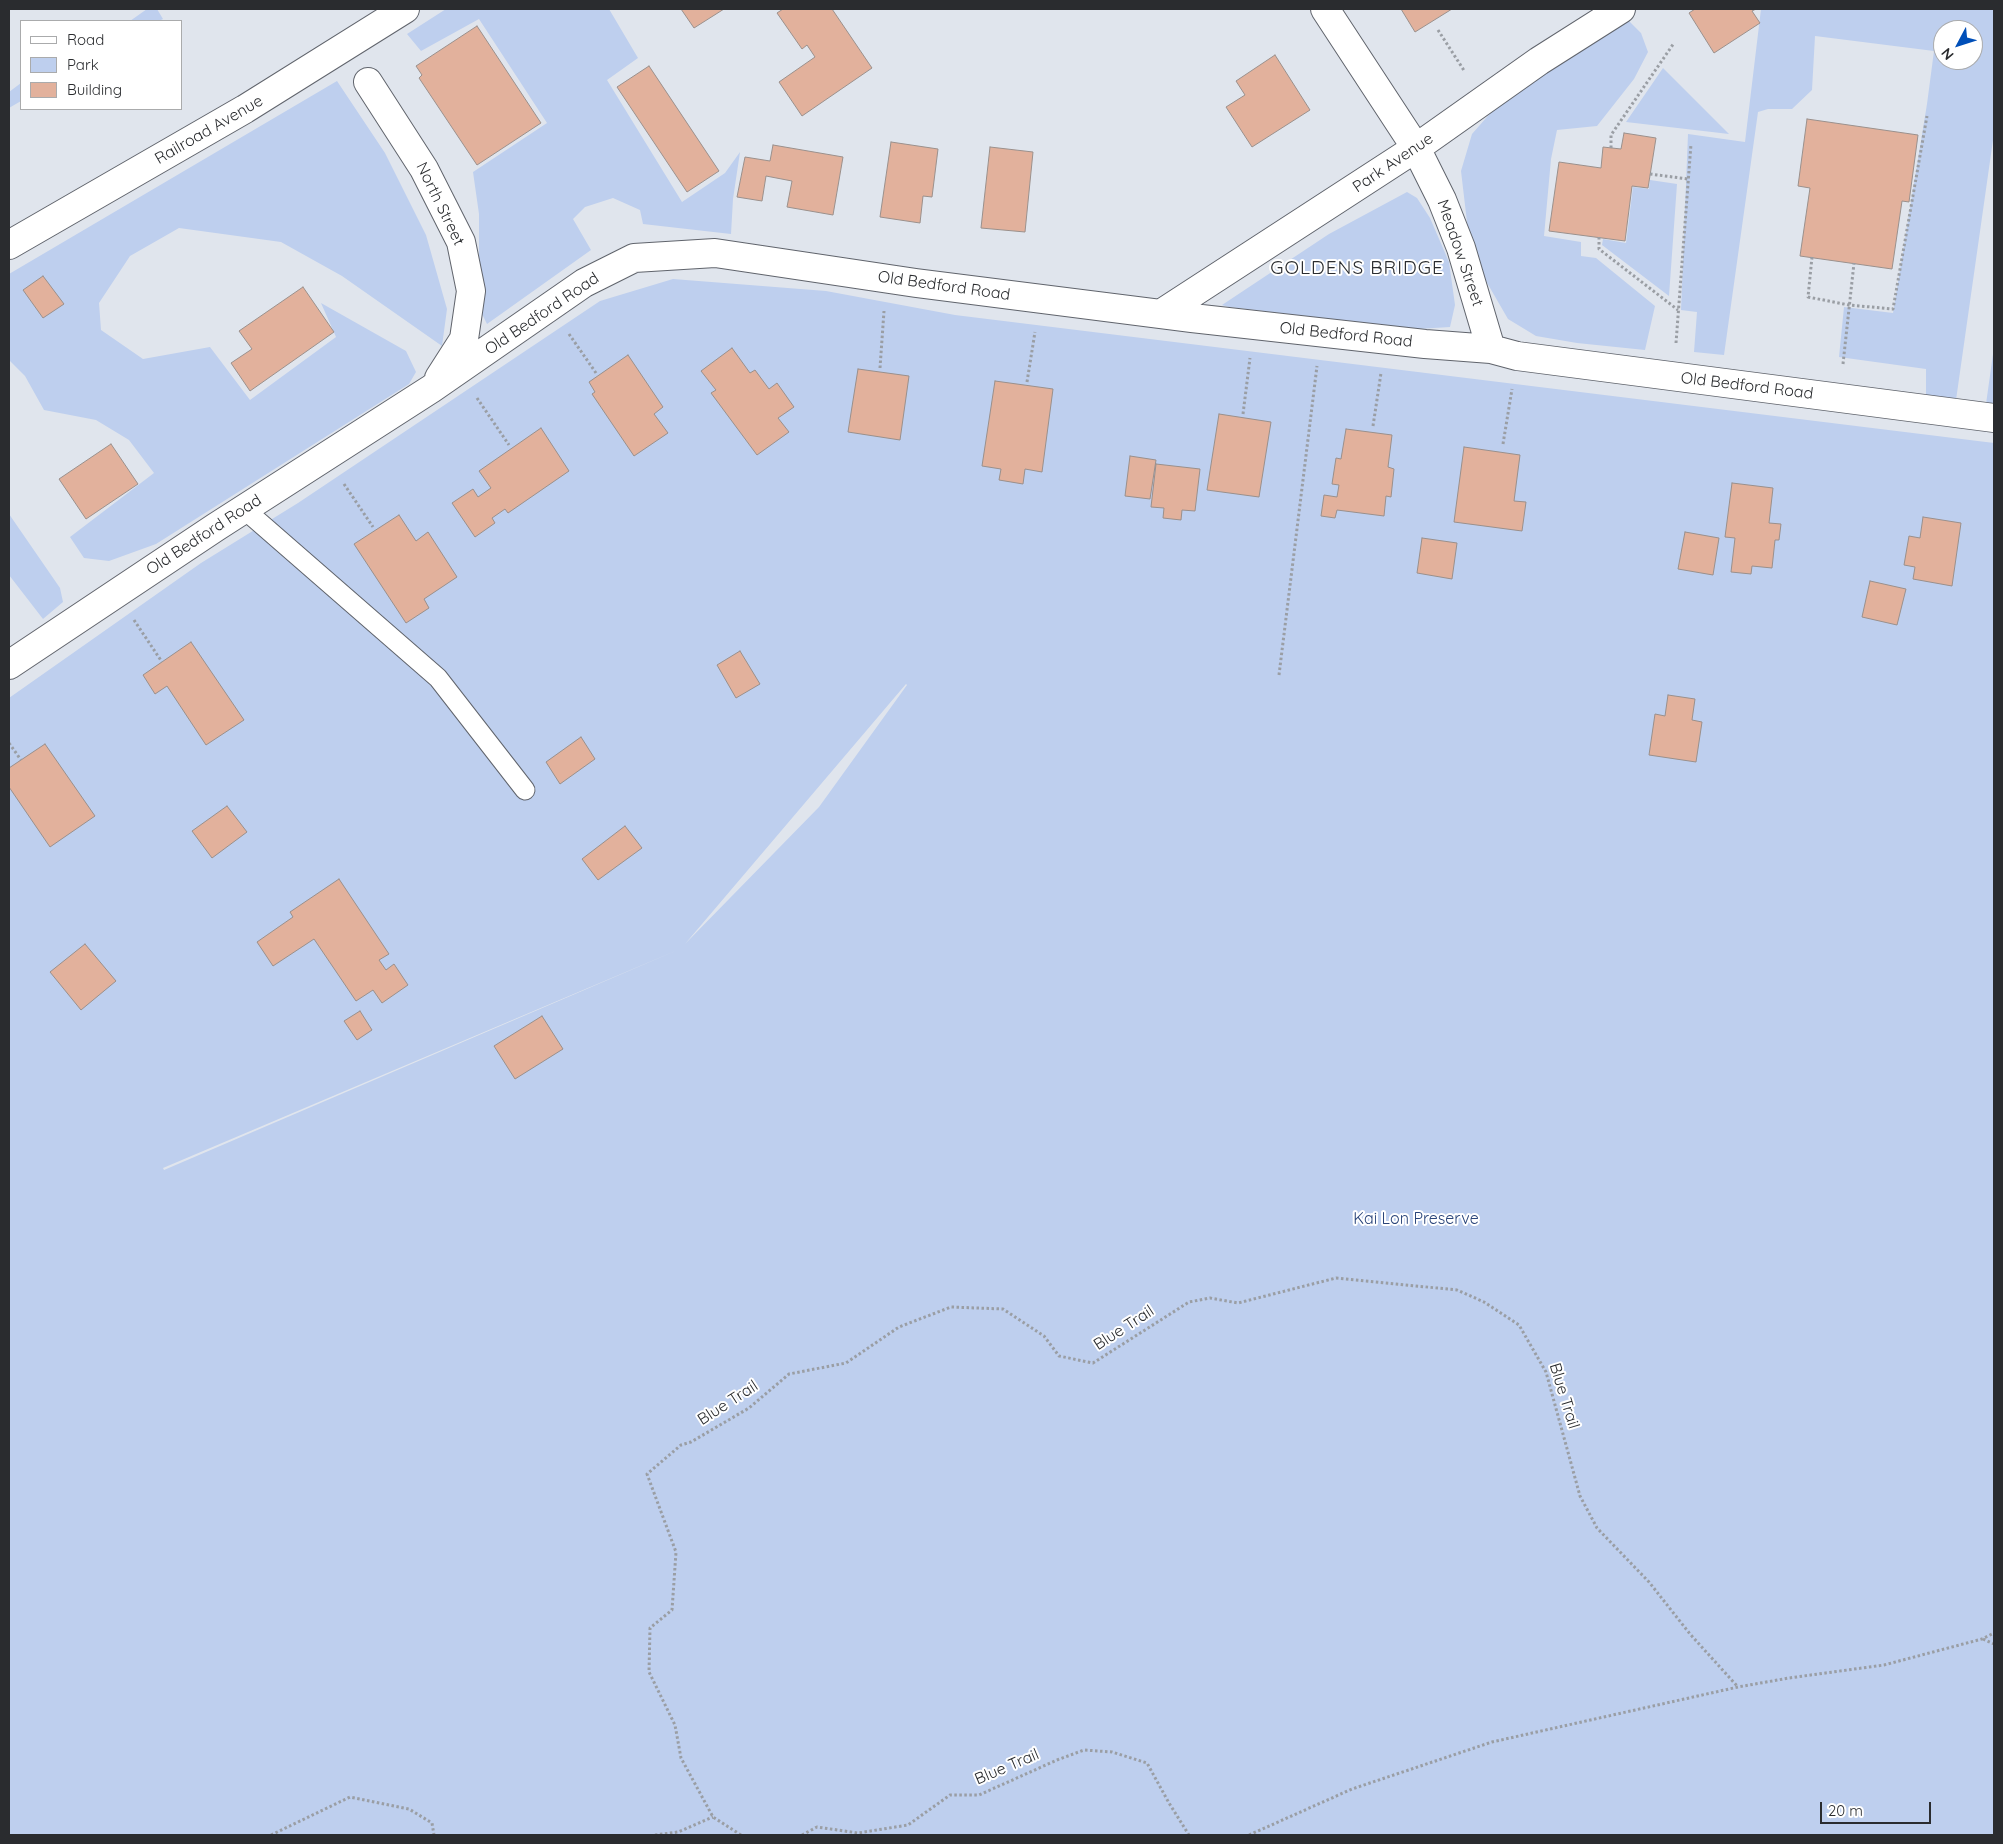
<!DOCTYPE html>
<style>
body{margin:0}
#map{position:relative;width:2003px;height:1844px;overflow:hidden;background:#e0e5ed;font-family:Quicksand,sans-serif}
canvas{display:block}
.frame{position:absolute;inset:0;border:10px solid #2a2c2f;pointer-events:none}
.legend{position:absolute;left:20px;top:20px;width:162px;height:90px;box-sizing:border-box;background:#fff;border:1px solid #aaabac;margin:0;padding:6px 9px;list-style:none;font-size:15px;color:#2a2c2f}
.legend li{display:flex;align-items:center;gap:10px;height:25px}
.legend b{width:25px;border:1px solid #aaabac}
.north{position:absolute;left:1933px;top:20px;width:50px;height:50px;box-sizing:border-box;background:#fff;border:1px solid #aaabac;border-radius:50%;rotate:230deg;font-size:14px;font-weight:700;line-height:20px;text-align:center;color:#2a2c2f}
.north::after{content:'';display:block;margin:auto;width:18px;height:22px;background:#004fb8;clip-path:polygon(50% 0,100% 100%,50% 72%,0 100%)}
.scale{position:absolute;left:1820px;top:1802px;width:111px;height:22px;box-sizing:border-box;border:2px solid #2a2c2f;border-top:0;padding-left:6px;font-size:15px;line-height:18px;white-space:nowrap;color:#2a2c2f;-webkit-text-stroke:4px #fff;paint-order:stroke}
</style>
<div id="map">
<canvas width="2003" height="1844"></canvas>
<div class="frame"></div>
<ul class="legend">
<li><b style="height:6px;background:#fff"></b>Road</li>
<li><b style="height:14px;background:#becfee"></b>Park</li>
<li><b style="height:14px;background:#e2b19c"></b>Building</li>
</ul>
<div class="north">N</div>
<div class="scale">20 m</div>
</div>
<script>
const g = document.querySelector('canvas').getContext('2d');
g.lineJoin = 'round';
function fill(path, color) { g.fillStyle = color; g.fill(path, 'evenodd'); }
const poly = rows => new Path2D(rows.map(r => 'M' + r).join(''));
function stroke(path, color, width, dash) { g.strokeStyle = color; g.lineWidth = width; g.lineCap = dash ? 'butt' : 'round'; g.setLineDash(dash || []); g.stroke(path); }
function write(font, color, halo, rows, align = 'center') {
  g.font = font + ' Quicksand,sans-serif'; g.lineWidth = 4; g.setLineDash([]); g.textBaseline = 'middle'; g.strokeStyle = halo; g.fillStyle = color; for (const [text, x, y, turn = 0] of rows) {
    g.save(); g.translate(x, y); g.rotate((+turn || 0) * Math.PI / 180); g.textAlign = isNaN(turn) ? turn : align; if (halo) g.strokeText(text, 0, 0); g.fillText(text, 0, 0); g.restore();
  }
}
fill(poly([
 [147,9,157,9,163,19,159,21,130,21],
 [446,9,609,9,638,58,607,80,682,202,725,173,740,152,733,199,731,234,643,224,640,210,613,198,585,207,573,219,591,250,487,324,479,308,479,214,473,172,547,123,479,19,421,51,407,34],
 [1761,9,1994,9,1994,133,1956,400,1926,396,1926,369,1839,357,1844,307,1893,313,1927,104,1934,51,1815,36,1812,90,1792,109,1768,109,1758,112,1724,355,1694,352,1697,312,1681,310,1688,134,1745,142],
 [1943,30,1973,30,1973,60,1943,60],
 [1629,21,1641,33,1648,52,1634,79,1597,126,1557,130,1551,159,1544,236,1581,242,1581,256,1596,258,1655,306,1645,350,1577,343,1536,336,1508,319,1486,281,1469,239,1461,171,1472,134,1501,101,1569,52],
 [1663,68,1729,134,1626,122],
 [337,81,385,153,426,235,447,309,442,346,342,276,281,242,179,228,130,256,99,303,101,330,143,359,210,347,250,400,336,337,321,303,406,351,416,372,409,384,156,544,109,561,84,558,70,537,154,473,129,440,96,420,44,410,25,376,9,360,9,274],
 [21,83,21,101,9,108,9,92],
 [1650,180,1677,184,1669,296,1602,245,1603,239,1626,243,1633,187,1649,189],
 [1407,192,1417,198,1430,218,1449,262,1455,305,1450,327,1417,329,1229,307,1222,305,1329,234],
 [673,279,826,291,955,315,1994,443,1994,1835,9,1835,9,698,201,563,298,503,600,301],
 [906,684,907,685,819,807,685,944],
 [680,949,164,1170,163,1168],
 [1994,347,1994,405,1986,404],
 [9,514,60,588,63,602,43,619,9,575]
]), '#becfee');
const building = poly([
 [681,9,724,9,694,28,681,9],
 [783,9,832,9,872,68,802,116,779,82,815,57,807,45,802,49,777,13,783,9],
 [1401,9,1452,9,1415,32,1401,9],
 [1695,9,1756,9,1752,11,1760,23,1714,53,1689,13,1695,9],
 [477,26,541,123,477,165,419,78,422,75,416,66,477,26],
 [1275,55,1310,110,1252,147,1226,107,1245,95,1236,81,1275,55],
 [649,66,719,171,687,192,617,87,649,66],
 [1807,119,1918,135,1909,202,1902,201,1892,269,1800,256,1810,188,1798,186,1807,119],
 [1624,133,1656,138,1648,188,1632,186,1625,241,1549,231,1559,162,1601,168,1603,147,1621,149,1624,133],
 [891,142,938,149,932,197,923,196,920,223,880,217,891,142],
 [773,145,843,157,833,215,787,207,792,181,766,176,762,201,737,197,745,157,770,161,773,145],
 [990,147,1033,152,1025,232,981,228,990,147],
 [43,276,64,304,43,318,23,290,43,276],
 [303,287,334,332,250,391,231,363,252,349,239,331,303,287],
 [732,348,750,373,755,370,769,389,777,383,794,407,778,418,789,432,757,455,711,393,716,390,701,371,732,348],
 [628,355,663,407,654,414,668,433,634,456,592,394,595,392,589,382,628,355],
 [858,369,909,376,900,440,848,432,858,369],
 [995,381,1053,389,1042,472,1025,469,1023,484,999,480,1001,469,982,466,995,381],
 [1219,414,1271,422,1259,497,1207,490,1219,414],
 [541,428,569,471,508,513,505,509,492,518,495,523,475,537,452,503,473,489,478,497,491,488,479,471,541,428],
 [1346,429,1392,435,1388,467,1394,469,1391,497,1386,496,1384,516,1337,510,1335,518,1321,516,1324,495,1337,497,1339,485,1332,484,1336,458,1341,459,1346,429],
 [111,444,138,484,86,519,59,479,111,444],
 [1464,447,1520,455,1514,501,1526,502,1522,531,1454,522,1464,447],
 [1130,456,1156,460,1150,499,1125,496,1130,456],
 [1156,464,1200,469,1195,511,1182,510,1181,520,1163,518,1164,508,1151,507,1156,464],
 [1732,483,1773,488,1769,523,1781,524,1779,540,1775,540,1772,568,1752,566,1751,574,1731,572,1735,538,1725,537,1732,483],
 [399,515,416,541,428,532,457,577,424,599,429,608,406,623,354,544,399,515],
 [1923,517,1961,523,1952,586,1913,579,1915,567,1904,565,1909,536,1920,538,1923,517],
 [1685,532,1719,538,1713,575,1678,569,1685,532],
 [1422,538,1457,543,1452,579,1417,573,1422,538],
 [1870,581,1906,589,1897,625,1862,617,1870,581],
 [191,642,244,720,206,745,167,686,155,694,143,675,191,642],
 [740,651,760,684,736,698,717,665,740,651],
 [1668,695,1695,699,1692,720,1702,722,1696,762,1649,755,1655,714,1665,716,1668,695],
 [581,737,595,759,560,784,546,762,581,737],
 [45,744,95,816,50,847,9,787,9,768,45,744],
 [227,806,247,832,212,858,192,831,227,806],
 [625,826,642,848,598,880,582,859,625,826],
 [339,879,389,954,379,960,386,970,394,964,408,985,382,1003,373,990,356,1001,314,939,273,966,257,942,293,917,290,912,339,879],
 [85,944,116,981,81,1010,50,972,85,944],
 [360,1011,372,1030,357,1040,344,1021,360,1011],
 [542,1016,563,1049,515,1079,494,1046,542,1016]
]);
fill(building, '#e2b19c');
stroke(building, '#9a908c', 1);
const lane = poly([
 [244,509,438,678,525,790]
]);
const street = poly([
 [1325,9,1416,148,1442,200,1461,248,1491,349],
 [368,82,424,169,461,242,471,291,464,339,439,378],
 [9,245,245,109,405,9],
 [1162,313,1416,148,1539,61,1621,9],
 [9,665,216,527,431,389,584,283,634,258,715,253,916,283,1192,318,1425,344,1491,349,1517,356,1994,418]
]);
stroke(lane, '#60646c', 21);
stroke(street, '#60646c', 30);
stroke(poly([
 [1438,30,1465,72],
 [1611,148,1611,135,1674,43],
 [1650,174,1688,179],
 [1599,237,1599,249,1678,310],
 [1812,257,1808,297,1849,305,1893,309,1927,116],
 [569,334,596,373],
 [1676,343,1691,144],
 [1843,364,1854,263],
 [880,368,884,311],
 [1027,382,1035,332],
 [477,398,509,445],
 [1243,414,1250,358],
 [1373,426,1381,373],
 [1503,444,1512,389],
 [344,484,373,527],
 [134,620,162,662],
 [1279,675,1317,366],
 [9,743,21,760],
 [1983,1639,1994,1644],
 [271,1835,350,1797,409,1809,432,1823,434,1835],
 [655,1835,678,1832,713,1817],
 [741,1835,713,1817,681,1758,675,1725,649,1672,650,1628,672,1610,676,1552,647,1474,681,1445,691,1442,749,1408,789,1374,846,1363,899,1327,951,1307,1003,1309,1044,1336,1059,1356,1093,1363,1189,1302,1210,1298,1238,1303,1336,1278,1457,1290,1484,1302,1519,1325,1546,1372,1580,1496,1597,1528,1649,1582,1690,1634,1738,1687],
 [802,1835,817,1827,858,1833,908,1825,950,1795,979,1795,1057,1760,1084,1750,1112,1752,1147,1763,1169,1803,1189,1835],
 [1249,1835,1352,1789,1492,1742,1738,1687,1789,1678,1884,1665,1982,1639,1994,1633]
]), '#9a9ea4', 3, [2.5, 2.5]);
stroke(lane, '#fff', 19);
stroke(street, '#fff', 28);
write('16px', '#2a2c2f', '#fff', [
 ["Railroad Avenue",209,130,-30],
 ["Park Avenue",1393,163,-34],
 ["North Street",440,204,64],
 ["Meadow Street",1460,253,71],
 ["Old Bedford Road",944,286,8],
 ["Old Bedford Road",542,314,-34],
 ["Old Bedford Road",1346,335,6],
 ["Old Bedford Road",1747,386,7],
 ["Old Bedford Road",204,535,-33],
 ["Blue Trail",1124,1328,-33],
 ["Blue Trail",1564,1396,73],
 ["Blue Trail",728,1403,-33],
 ["Blue Trail",1007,1767,-23]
]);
write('16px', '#294479', '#fff', [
 ["Kai Lon Preserve",1416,1219]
]);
g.letterSpacing = '1px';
write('19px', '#2a2c2f', '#fff', [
 ["GOLDENS BRIDGE",1357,268]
]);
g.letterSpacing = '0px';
</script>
